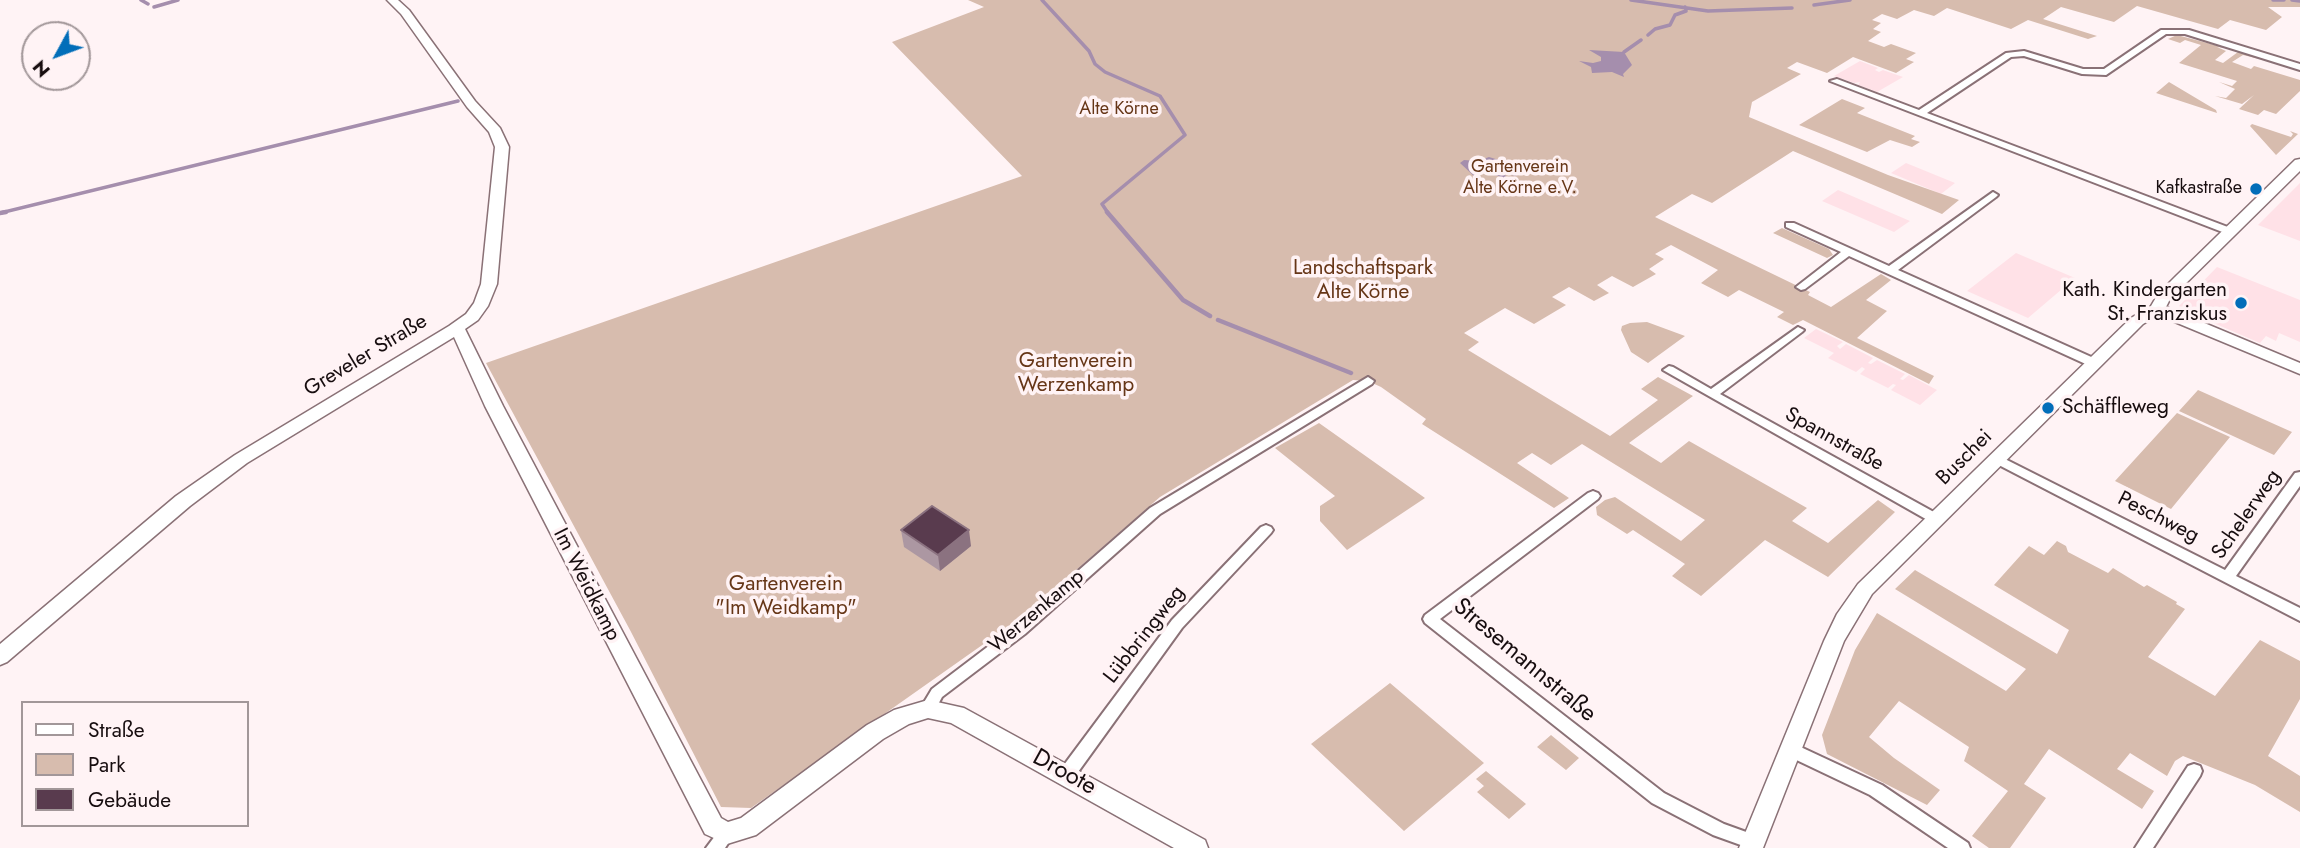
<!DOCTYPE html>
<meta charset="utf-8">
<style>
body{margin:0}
#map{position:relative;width:2300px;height:848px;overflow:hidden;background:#fff3f5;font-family:Jost,sans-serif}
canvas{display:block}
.legend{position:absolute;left:21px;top:701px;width:228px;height:126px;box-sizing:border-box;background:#fff3f5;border:2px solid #a29799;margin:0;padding:9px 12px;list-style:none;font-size:21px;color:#170d0f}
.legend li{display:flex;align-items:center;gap:14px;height:35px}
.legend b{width:35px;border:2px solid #a29799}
.north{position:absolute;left:21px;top:21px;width:70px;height:70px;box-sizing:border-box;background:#fff3f5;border:2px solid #a29799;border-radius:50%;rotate:229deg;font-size:19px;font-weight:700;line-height:28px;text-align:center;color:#170d0f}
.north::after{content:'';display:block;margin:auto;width:24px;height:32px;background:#026eb9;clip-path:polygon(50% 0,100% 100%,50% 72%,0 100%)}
</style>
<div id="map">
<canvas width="2300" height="848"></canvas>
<ul class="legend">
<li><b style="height:9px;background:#fff"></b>Straße</li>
<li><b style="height:19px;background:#d7bcae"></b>Park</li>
<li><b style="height:19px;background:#593b4e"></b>Gebäude</li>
</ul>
<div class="north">N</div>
</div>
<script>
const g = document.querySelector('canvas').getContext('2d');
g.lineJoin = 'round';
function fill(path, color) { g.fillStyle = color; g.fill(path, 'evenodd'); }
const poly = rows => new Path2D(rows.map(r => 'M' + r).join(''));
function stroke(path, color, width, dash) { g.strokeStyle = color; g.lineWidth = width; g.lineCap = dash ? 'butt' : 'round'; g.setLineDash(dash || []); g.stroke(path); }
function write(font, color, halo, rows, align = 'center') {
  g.font = font + ' Jost,sans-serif'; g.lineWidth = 7; g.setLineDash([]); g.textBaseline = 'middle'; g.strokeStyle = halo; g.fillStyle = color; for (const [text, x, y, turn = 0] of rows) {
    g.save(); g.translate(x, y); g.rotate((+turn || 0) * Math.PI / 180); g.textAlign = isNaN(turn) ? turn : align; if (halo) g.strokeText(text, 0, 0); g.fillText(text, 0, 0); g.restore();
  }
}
fill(poly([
 [1860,61,1878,68,1875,70,1879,72,1883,70,1903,77,1877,92,1858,85,1860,82,1854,83,1834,76],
 [1906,163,1955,183,1941,194,1891,173],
 [2300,183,2300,241,2258,225],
 [1838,190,1910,221,1894,232,1822,201],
 [2016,253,2075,278,2028,318,1967,291],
 [2217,267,2300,300,2300,342,2279,333,2276,341,2266,336,2260,343,2181,309,2179,306],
 [1816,329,1843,342,1837,346,1840,349,1846,344,1873,358,1868,363,1871,364,1877,360,1905,374,1900,379,1903,380,1909,375,1937,390,1920,405,1891,390,1896,385,1893,384,1888,388,1860,374,1865,369,1862,367,1856,372,1828,358,1834,353,1804,338]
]), '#ffe1e7');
fill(poly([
 [968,0,2300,0,2300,7,2268,7,2282,17,2266,30,2230,20,2218,29,2137,6,2114,22,2061,7,2043,19,2097,36,2088,39,2028,20,2011,29,1947,8,1934,16,1914,10,1897,19,1882,14,1872,20,1881,23,1873,29,1881,32,1868,41,1884,47,1891,44,1916,53,1906,59,1914,62,1896,73,1853,57,1827,73,1797,62,1787,68,1801,74,1752,102,1749,117,1888,175,1959,200,1942,214,1793,151,1712,203,1692,194,1655,217,1810,292,1808,295,1831,307,1881,274,1891,280,1866,300,1887,311,1857,338,1934,376,1929,384,1803,320,1793,325,1777,317,1784,312,1739,290,1728,297,1701,283,1718,270,1671,245,1655,254,1664,259,1649,269,1656,274,1633,287,1612,276,1597,285,1609,293,1594,301,1569,287,1552,297,1566,305,1534,324,1505,308,1464,333,1479,342,1468,350,1610,436,1658,400,1641,389,1658,377,1693,396,1629,443,1661,463,1689,441,1807,508,1792,521,1828,543,1878,500,1895,512,1828,577,1765,540,1701,596,1672,576,1685,564,1633,530,1627,534,1597,515,1596,507,1605,500,1615,497,1681,541,1705,520,1582,444,1551,465,1532,453,1517,463,1569,498,1554,508,1422,424,1426,419,1381,387,1368,381,1353,380,1160,497,1022,617,751,808,721,807,630,630,486,363,1022,176,892,42,984,7],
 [2177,35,2226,48,2217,47,2226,51,2215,60,2223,63,2238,52,2264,60,2243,55,2232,62,2251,69,2254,66,2300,80,2300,91,2276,114,2264,110,2258,115,2239,109,2254,95,2242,104,2215,96,2226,98,2235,89,2219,82,2232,86,2237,81,2179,63,2201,45,2185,40,2180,43,2168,39],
 [2169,82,2216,110,2217,113,2156,93],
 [1842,99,1865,108,1857,113,1915,136,1911,139,1920,142,1912,147,1890,140,1867,152,1799,125],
 [2252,124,2291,137,2293,134,2290,131,2298,134,2276,155,2250,126],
 [1782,228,1829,249,1833,255,1827,258,1773,233],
 [1647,322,1685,336,1648,363,1631,352,1621,330,1622,326,1630,323],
 [2198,390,2292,432,2274,455,2179,411],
 [2177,413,2230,437,2171,509,2115,481],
 [1319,423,1425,498,1347,550,1320,521,1320,506,1335,496,1275,448],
 [2057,541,2066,546,2068,552,2108,573,2113,568,2144,587,2147,585,2177,602,2176,604,2185,609,2148,657,2215,696,2260,640,2300,661,2300,699,2268,756,2300,776,2300,812,2255,785,2183,756,2175,761,2167,776,2130,753,2117,769,2154,791,2142,809,2049,749,2024,784,2046,798,2010,848,1989,848,1972,836,2008,791,1964,761,1969,747,1899,701,1869,737,1894,758,1940,790,1927,805,1827,754,1822,735,1855,650,1877,613,2006,691,2026,669,1895,589,1915,570,2057,654,2069,630,1994,585,2029,546,2044,555],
 [1390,683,1484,763,1404,831,1311,744],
 [1551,735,1579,758,1566,770,1537,747],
 [1486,771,1526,804,1509,819,1477,792,1484,786,1476,779]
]), '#d7bcae');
fill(poly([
 [1589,50,1624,52,1632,65,1623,74,1624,77,1612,72,1592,73,1591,67,1579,61,1593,63,1601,61,1601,57],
 [1489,157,1502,161,1520,162,1511,167,1512,172,1517,176,1505,174,1507,182,1504,186,1499,176,1484,173,1475,177,1460,163,1464,160,1478,161]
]), '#a58ead');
stroke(poly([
 [141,0,148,4],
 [1042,0,1089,51,1095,64,1105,72,1160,96,1185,135,1102,204,1108,213],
 [1631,0,1708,11,1792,8],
 [2273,0,2284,0],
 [2292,0,2300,1],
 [1814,5,1850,0],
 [154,7,178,0],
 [1648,35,1655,29,1670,25,1675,15,1686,11,1685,7],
 [1624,52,1641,40],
 [0,213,458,101]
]), '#a58ead', 3.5);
stroke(poly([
 [1107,212,1183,300,1210,316],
 [0,213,6,212],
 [1218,320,1351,373]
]), '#a58ead', 4.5);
const street = poly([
 [2161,30,2189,30,2300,64,2300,70,2185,34,2166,34,2106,75,2082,74,2024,56,2011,57,1927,113,2233,229,2233,233,2225,233,1830,81,1837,79,1919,110,2006,53,2024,51,2083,69,2104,69,2161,30],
 [1993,192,1998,195,1996,197,1898,270,2098,360,2100,363,2098,366,2090,366,1849,256,1805,289,1801,290,1796,287,1841,252,1786,227,1786,223,1794,223,1889,266,1993,192],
 [1798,327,1804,330,1802,332,1720,394,1941,516,1943,519,1941,522,1931,522,1663,370,1669,366,1673,367,1711,389,1798,327],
 [1368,377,1374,381,1372,384,1160,514,1025,634,942,697,933,714,928,715,923,714,920,709,932,689,1015,626,1150,508,1368,377],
 [1997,455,2225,570,2295,473,2300,472,2300,486,2236,576,2300,608,2300,621,1993,462,1991,459,1997,455],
 [1593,491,1598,493,1600,496,1598,499,1440,619,1664,793,1724,824,1760,837,1762,842,1760,847,1749,848,1713,835,1652,803,1425,623,1423,619,1425,615,1588,493,1593,491],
 [1266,525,1271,527,1273,530,1271,533,1182,628,1073,779,1067,781,1061,779,1059,774,1061,769,1172,620,1261,527,1266,525],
 [1792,743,1882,785,1968,843,1970,848,1948,848,1870,795,1786,755,1784,750,1786,745,1792,743],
 [2194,764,2200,766,2202,771,2200,776,2153,848,2135,848,2188,766,2194,764],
 [727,825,733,828,735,833,725,848,706,848,721,828,727,825]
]);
const secondary = poly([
 [387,0,398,0,409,10,475,101,500,128,509,147,497,284,488,306,478,320,465,329,503,406,721,818,728,822,741,818,867,725,894,710,928,700,964,708,1205,840,1208,848,1174,848,951,723,928,718,909,724,883,739,756,835,727,844,705,834,485,406,454,337,247,463,190,506,7,662,0,665,0,644,176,496,235,455,449,326,466,314,474,303,481,284,495,147,489,132,467,107,401,14,387,0],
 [2300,159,2300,171,2170,299,2166,307,2300,363,2300,374,2158,315,2143,324,1872,594,1844,641,1763,848,1739,848,1824,641,1837,614,1858,584,2131,318,2151,306,2158,294,2175,277,2295,160,2300,159]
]);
stroke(street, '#8a7176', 4);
stroke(secondary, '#8a7176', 3);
fill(street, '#fff');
fill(secondary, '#fff');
fill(poly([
 [901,530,971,546,940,571,904,547]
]), '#ac97a2');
fill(poly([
 [969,530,971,546,940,571,938,555]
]), '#8b7280');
const building = poly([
 [932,506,969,530,938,555,901,530,932,506]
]);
fill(building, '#593b4e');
stroke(building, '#8b7280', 2);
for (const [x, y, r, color] of [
 [2256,189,7,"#026eb9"],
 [2241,303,7,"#026eb9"],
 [2048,408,7,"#026eb9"]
]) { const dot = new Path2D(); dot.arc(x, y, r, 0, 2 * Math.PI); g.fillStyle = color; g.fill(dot); stroke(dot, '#fff3f5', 2.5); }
write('18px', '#663617', '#fff3f5', [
 ["Alte Körne",1119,110],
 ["Gartenverein",1520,168],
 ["Alte Körne e.V.",1520,189]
]);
write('18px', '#170d0f', '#fff3f5', [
 ["Kafkastraße",2242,189]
], 'right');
write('21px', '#663617', '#fff3f5', [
 ["Landschaftspark",1363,269],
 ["Alte Körne",1363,293],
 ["Gartenverein",1076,362],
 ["Werzenkamp",1076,386],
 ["Gartenverein",786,585],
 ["\"Im Weidkamp\"",786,609]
]);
write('21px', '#170d0f', '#fff3f5', [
 ["Kath. Kindergarten",2227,291],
 ["St. Franziskus",2227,315],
 ["Schäffleweg",2062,408,"left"]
], 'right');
write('21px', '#170d0f', '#fff3f5', [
 ["Greveler Straße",366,356,-31],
 ["Spannstraße",1834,440,29],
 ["Buschei",1965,458,-45],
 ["Schelerweg",2247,515,-55],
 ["Peschweg",2158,518,27],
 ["Im Weidkamp",586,585,63],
 ["Werzenkamp",1037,612,-40],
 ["Lübbringweg",1145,635,-52]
]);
write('24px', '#170d0f', '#fff3f5', [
 ["Stresemannstraße",1524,661,40],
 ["Droote",1064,773,29]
]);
</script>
